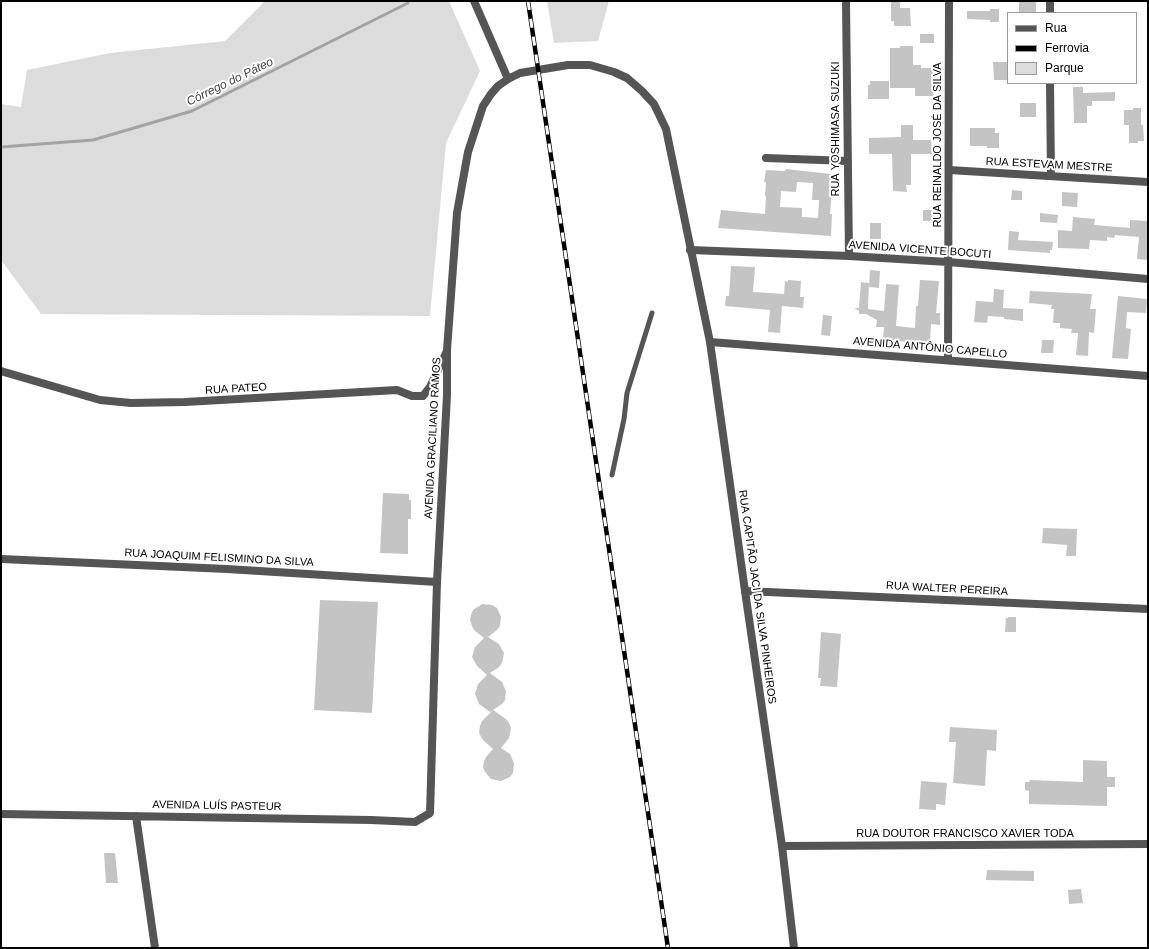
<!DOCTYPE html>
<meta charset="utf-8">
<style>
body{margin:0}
#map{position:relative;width:1149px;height:949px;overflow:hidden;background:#fff;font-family:Arial,sans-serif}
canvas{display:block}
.frame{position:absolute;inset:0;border:2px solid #000;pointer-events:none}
.legend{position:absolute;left:1007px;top:12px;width:130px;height:72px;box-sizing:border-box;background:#fff;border:1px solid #999;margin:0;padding:5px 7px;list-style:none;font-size:12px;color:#000}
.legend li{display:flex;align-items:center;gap:8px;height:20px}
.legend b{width:20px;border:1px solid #999}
</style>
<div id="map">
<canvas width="1149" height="949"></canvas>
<div class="frame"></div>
<ul class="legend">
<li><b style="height:5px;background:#555"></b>Rua</li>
<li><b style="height:5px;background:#000"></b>Ferrovia</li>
<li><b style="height:11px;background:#dcdcdc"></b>Parque</li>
</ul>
</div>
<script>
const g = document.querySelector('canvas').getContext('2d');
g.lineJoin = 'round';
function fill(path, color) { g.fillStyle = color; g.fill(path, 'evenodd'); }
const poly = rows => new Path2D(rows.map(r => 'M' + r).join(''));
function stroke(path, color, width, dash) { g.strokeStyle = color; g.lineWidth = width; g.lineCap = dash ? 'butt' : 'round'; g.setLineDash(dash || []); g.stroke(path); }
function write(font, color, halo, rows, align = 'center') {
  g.font = font + ' Arial,sans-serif'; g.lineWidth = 4; g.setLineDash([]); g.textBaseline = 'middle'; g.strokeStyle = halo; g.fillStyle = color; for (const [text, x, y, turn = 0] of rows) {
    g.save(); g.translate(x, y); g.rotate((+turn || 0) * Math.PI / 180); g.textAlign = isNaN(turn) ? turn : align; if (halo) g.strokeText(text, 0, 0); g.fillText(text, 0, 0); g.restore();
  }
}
fill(poly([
 [265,1,449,1,480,71,446,143,430,316,41,314,1,260,1,104,21,107,27,70,110,53,225,41],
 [547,1,609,1,598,41,554,43]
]), '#dcdcdc');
stroke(poly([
 [1,147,93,140,192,111,408,3]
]), '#a3a3a3', 3);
fill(poly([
 [891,1,900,1,900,8,910,8,911,26,894,26,894,21,891,21],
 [1019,1,1036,1,1036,13,1019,13],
 [990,9,999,9,999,22,990,22,990,20,967,19,967,11,990,11],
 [920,34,934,34,934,43,920,43],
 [900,46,913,46,913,65,921,65,921,68,933,68,933,96,915,96,915,88,890,88,890,48,900,48],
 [993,62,1008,62,1008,80,994,80],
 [870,81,889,81,889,99,868,99,868,85,870,85],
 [1073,87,1083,87,1083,93,1115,92,1115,101,1092,101,1092,106,1087,106,1087,123,1074,123],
 [1020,103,1036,103,1036,117,1020,117],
 [1133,108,1141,108,1141,125,1143,125,1144,141,1138,141,1138,143,1129,143,1129,125,1124,125,1124,110,1133,110],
 [901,125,913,125,913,140,931,140,932,154,911,154,911,185,906,185,907,192,893,191,892,154,869,154,869,138,901,137],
 [970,128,995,128,995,133,999,133,999,148,987,148,987,146,970,146],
 [786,169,831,174,829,190,832,190,830,214,832,214,831,236,718,228,721,210,765,214,766,196,765,196,766,182,764,182,766,170,785,171],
 [797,182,813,183,812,200,819,200,818,218,802,217,802,208,780,207,781,191,796,192],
 [1012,190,1022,191,1022,200,1011,200],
 [1062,192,1078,193,1077,207,1062,206],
 [923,210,933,210,933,221,923,221],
 [1040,213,1058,215,1057,223,1040,222],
 [1073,217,1095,219,1094,225,1130,228,1130,220,1148,221,1148,260,1137,259,1139,237,1115,235,1114,238,1107,237,1107,241,1090,240,1089,249,1058,248,1058,230,1072,231],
 [870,223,881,223,881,239,870,239],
 [1009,231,1019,232,1018,240,1053,242,1052,250,1050,250,1050,253,1008,250],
 [731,266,755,267,753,292,784,294,785,281,788,282,788,280,801,281,800,297,804,297,803,308,782,306,780,333,768,332,770,310,725,306,726,296,729,296],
 [870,270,880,271,879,288,869,287],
 [920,280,939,281,936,313,940,313,940,325,931,324,930,342,909,340,909,342,883,340,884,327,876,327,877,320,866,314,859,314,859,311,854,308,859,308,861,282,869,283,868,309,884,311,886,284,899,285,896,326,915,328,916,306,918,306],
 [994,289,1004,290,1003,308,1023,309,1023,321,1004,319,1004,317,988,316,987,323,974,322,976,301,993,302],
 [1030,291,1092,294,1090,309,1096,309,1094,333,1089,332,1088,356,1076,355,1078,333,1071,333,1072,329,1060,328,1060,323,1053,323,1054,309,1051,309,1052,305,1029,303],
 [1118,296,1147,299,1146,313,1127,312,1126,328,1131,329,1128,359,1112,358],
 [823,315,832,316,830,336,821,335],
 [1042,340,1054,340,1053,353,1041,353],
 [383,493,409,494,409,500,411,500,411,519,408,519,408,554,380,553],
 [1043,528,1077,529,1076,556,1066,556,1067,545,1042,543],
 [320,600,378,602,372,713,314,710],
 [482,604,492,605,497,608,501,617,500,626,497,630,488,637,499,644,504,653,502,663,499,667,490,673,502,682,506,691,505,700,502,704,493,710,506,719,509,723,511,728,509,738,501,748,510,754,514,763,513,773,510,777,501,781,491,779,485,772,483,767,484,762,486,757,493,749,484,741,481,737,479,732,480,726,482,721,492,711,490,712,479,704,475,694,478,684,487,675,477,666,472,657,475,647,484,638,474,630,472,626,470,620,471,615,473,610],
 [1008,617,1016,617,1016,632,1005,632,1006,618,1008,618],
 [821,632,841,634,837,687,820,686,821,678,818,678],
 [950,727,997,730,996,751,987,750,985,786,953,783,956,742,949,742],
 [1083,760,1107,761,1107,777,1115,777,1115,787,1107,787,1107,806,1029,804,1029,791,1025,790,1025,782,1029,782,1030,780,1083,782],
 [921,781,947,783,945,805,936,804,936,810,919,809],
 [104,853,115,853,118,883,106,883],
 [987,870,1034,871,1034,881,986,880],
 [1081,889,1083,903,1069,904,1068,890]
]), '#c4c4c4');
stroke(poly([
 [612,475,624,419,627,393,652,313]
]), '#555', 5);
stroke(poly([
 [474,1,508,79],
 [846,1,849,256],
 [1050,1,1050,13],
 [1050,83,1051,176],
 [766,158,848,161],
 [949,170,1148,182],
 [690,250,849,256,948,262,1148,279],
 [710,342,1148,376],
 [948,360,949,1],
 [1,371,100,400,131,403,185,402,397,390,412,396,423,396,430,387,447,351],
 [1,559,227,569,437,582],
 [745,591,1148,609]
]), '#555', 8);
stroke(poly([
 [1,814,371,820,415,822,430,813,437,582,447,395,447,350,457,213,468,152,483,106,491,94,498,86,508,79,520,73,568,65,590,65,614,72,627,78,642,91,654,104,666,129,710,342,745,591,782,846,794,948],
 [136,816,155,948],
 [782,846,1148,844]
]), '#555', 8);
const rail = poly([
 [528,1,668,948]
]);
stroke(rail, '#000', 4.5);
stroke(rail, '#fff', 3, [9]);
write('11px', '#000', '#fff', [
 ["RUA YOSHIMASA SUZUKI",836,129,-90],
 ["RUA REINALDO JOSÉ DA SILVA",938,145,-90],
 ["RUA ESTEVAM MESTRE",1049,165,3],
 ["AVENIDA VICENTE BOCUTI",920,250,4],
 ["AVENIDA ANTÔNIO CAPELLO",930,348,5],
 ["RUA PATEO",236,389,-3],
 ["AVENIDA GRACILIANO RAMOS",433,438,-87],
 ["RUA JOAQUIM FELISMINO DA SILVA",219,558,3],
 ["RUA WALTER PEREIRA",947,589,3],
 ["RUA CAPITÃO JACI DA SILVA PINHEIROS",757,597,82],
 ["AVENIDA LUÍS PASTEUR",217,806,1],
 ["RUA DOUTOR FRANCISCO XAVIER TODA",965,834]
]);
write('italic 12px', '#444', '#fff', [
 ["Córrego do Páteo",230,82,-26]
]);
</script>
